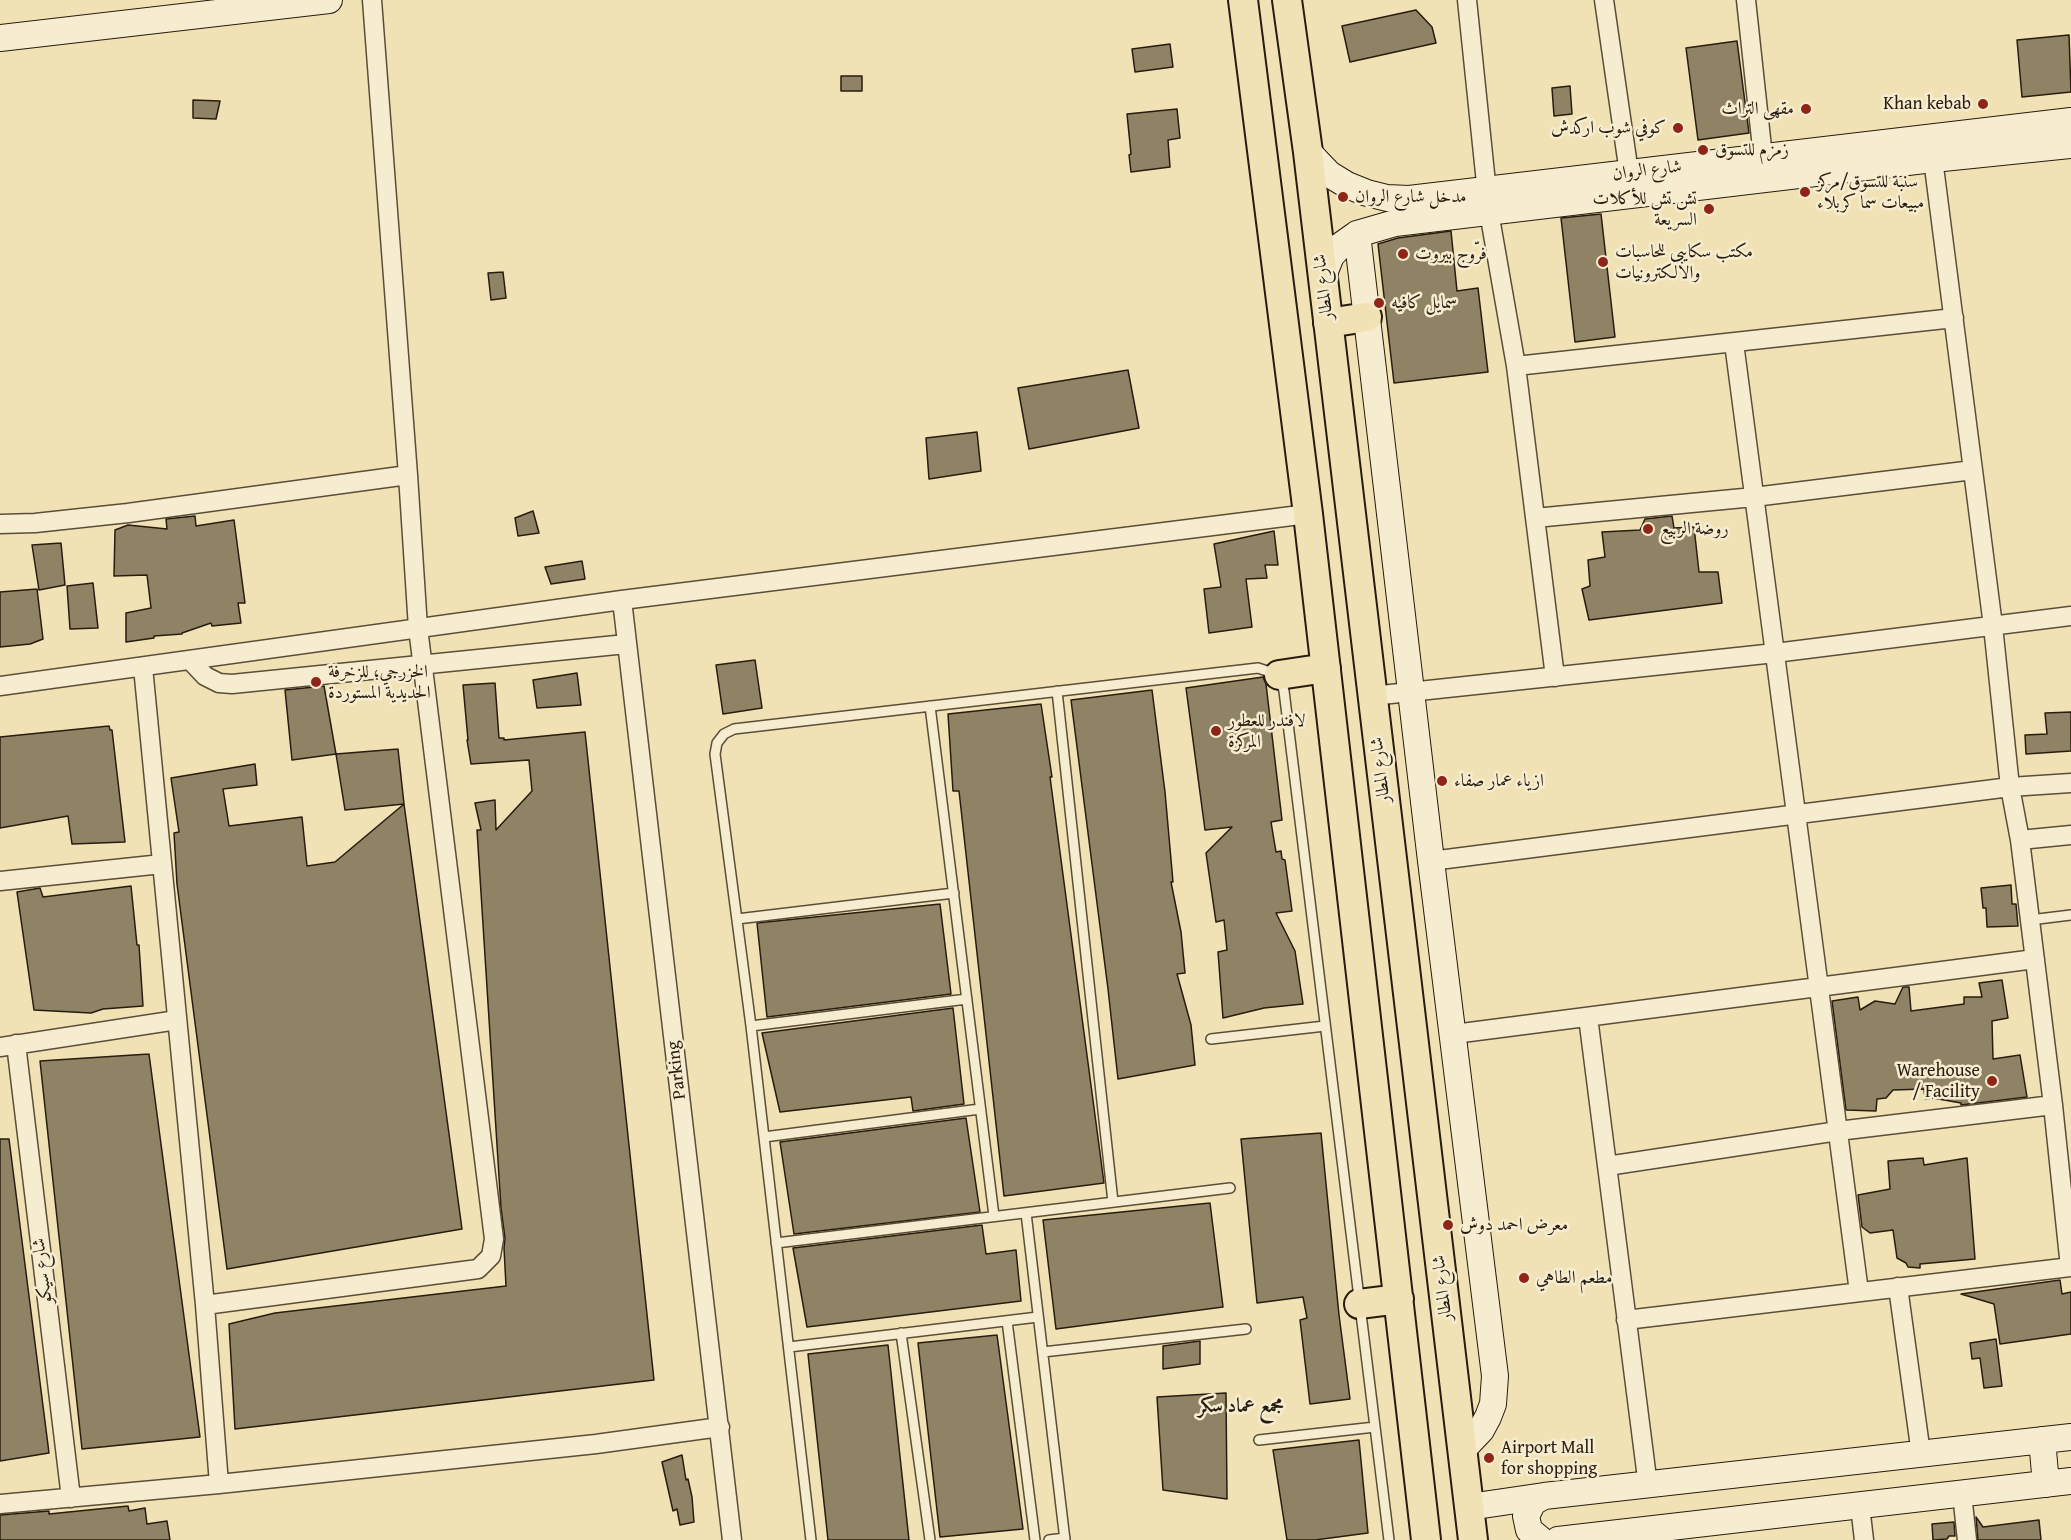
<!DOCTYPE html>
<meta charset="utf-8">
<style>
body{margin:0}
canvas{display:block;background:#f1e2b6}
</style>
<canvas width="2071" height="1540"></canvas>
<script>
const g = document.querySelector('canvas').getContext('2d');
g.lineJoin = 'round';
function fill(path, color) { g.fillStyle = color; g.fill(path, 'evenodd'); }
const poly = rows => new Path2D(rows.map(r => 'M' + r).join(''));
function stroke(path, color, width, dash) { g.strokeStyle = color; g.lineWidth = width; g.lineCap = dash ? 'butt' : 'round'; g.setLineDash(dash || []); g.stroke(path); }
function write(font, color, halo, rows, align = 'center') {
  g.font = font + ' "Gentium Book Plus",Amiri,serif'; g.lineWidth = 5; g.setLineDash([]); g.textBaseline = 'middle'; g.strokeStyle = halo; g.fillStyle = color; for (const [text, x, y, turn = 0] of rows) {
    g.save(); g.translate(x, y); g.rotate((+turn || 0) * Math.PI / 180); g.textAlign = isNaN(turn) ? turn : align; if (halo) g.strokeText(text, 0, 0); g.fillText(text, 0, 0); g.restore();
  }
}
const building = poly([
 [1416,10,1432,27,1436,43,1350,62,1342,26,1416,10],
 [2069,35,2071,92,2022,97,2017,40,2069,35],
 [1737,41,1749,133,1698,140,1686,48,1737,41],
 [1170,44,1173,67,1135,72,1132,49,1170,44],
 [841,76,862,76,862,91,841,91,841,76],
 [1570,86,1572,114,1554,116,1552,88,1570,86],
 [193,100,220,101,216,119,193,118,193,100],
 [1177,109,1180,138,1168,140,1170,167,1131,172,1129,155,1131,154,1127,114,1177,109],
 [1601,214,1615,337,1575,342,1561,218,1601,214],
 [1451,231,1457,291,1478,288,1488,372,1394,383,1378,244,1398,238,1451,231],
 [503,272,506,298,491,300,488,273,503,272],
 [1128,370,1139,428,1029,449,1018,388,1128,370],
 [977,432,981,471,929,479,926,438,977,432],
 [533,511,539,533,518,536,515,518,533,511],
 [195,516,196,526,234,520,245,603,238,603,241,623,212,626,211,623,182,633,182,634,154,636,154,638,126,642,126,613,151,608,147,575,114,576,115,530,128,525,167,529,166,519,195,516],
 [1672,516,1674,528,1694,527,1699,572,1718,572,1722,603,1589,620,1582,589,1590,586,1588,560,1605,557,1602,532,1640,530,1645,519,1672,516],
 [1274,531,1278,565,1265,565,1267,578,1246,579,1252,627,1209,633,1204,589,1221,587,1214,544,1274,531],
 [61,543,65,585,39,590,32,545,61,543],
 [582,561,585,579,551,584,545,567,582,561],
 [93,583,98,628,70,629,67,586,93,583],
 [37,589,43,639,30,644,0,647,0,592,37,589],
 [755,660,762,708,723,714,716,665,755,660],
 [577,673,581,705,537,708,533,680,577,673],
 [1263,677,1266,684,1282,820,1271,822,1276,852,1281,851,1282,859,1285,860,1292,911,1276,913,1295,951,1303,1004,1264,1008,1223,1018,1218,952,1227,950,1224,920,1216,922,1206,853,1232,827,1205,830,1186,688,1263,677],
 [495,683,499,738,504,738,504,740,585,732,654,1380,235,1429,229,1324,275,1313,506,1286,504,1248,505,1238,501,1208,477,830,481,830,475,803,495,800,496,830,532,791,529,760,471,764,467,740,468,740,463,685,495,683],
 [324,686,336,754,292,760,285,690,324,686],
 [1152,690,1165,792,1173,882,1171,882,1181,932,1185,973,1177,974,1191,1025,1195,1065,1118,1079,1108,989,1071,700,1152,690],
 [1041,704,1052,777,1050,777,1104,1183,1004,1196,959,791,953,791,948,714,1041,704],
 [2071,712,2071,751,2026,754,2025,735,2047,734,2045,713,2071,712],
 [109,726,110,730,112,730,125,842,72,844,68,816,0,828,0,737,109,726],
 [398,749,404,804,345,810,336,754,398,749],
 [255,764,257,785,223,789,229,826,302,817,307,866,335,862,404,804,462,1229,227,1269,177,884,174,833,179,832,171,778,255,764],
 [2011,885,2012,904,2016,904,2018,926,1987,927,1986,908,1983,908,1981,888,2011,885],
 [131,886,137,945,139,945,143,1006,103,1009,91,1013,34,1010,17,892,40,888,43,897,131,886],
 [940,904,951,994,767,1017,757,923,940,904],
 [2002,980,2008,1018,1992,1021,1993,1059,2020,1055,2027,1097,1961,1105,1961,1103,1933,1098,1925,1099,1924,1089,1893,1090,1886,1098,1877,1099,1876,1111,1846,1110,1832,1001,1858,997,1860,1010,1875,1001,1895,1004,1903,987,1909,987,1911,1011,1964,1004,1964,997,1982,997,1979,983,2002,980],
 [953,1008,964,1104,913,1111,911,1097,780,1112,762,1033,953,1008],
 [149,1054,200,1437,82,1449,40,1061,149,1054],
 [966,1118,980,1212,794,1234,780,1142,966,1118],
 [1321,1133,1339,1315,1350,1399,1310,1404,1300,1320,1307,1318,1303,1297,1257,1303,1241,1139,1321,1133],
 [0,1139,9,1139,49,1453,0,1461,0,1139],
 [1923,1158,1924,1165,1967,1158,1975,1259,1920,1264,1920,1268,1908,1267,1906,1263,1897,1258,1893,1230,1870,1233,1862,1227,1858,1195,1890,1189,1888,1161,1923,1158],
 [1210,1203,1223,1307,1056,1329,1043,1220,1210,1203],
 [982,1225,986,1254,1016,1250,1021,1301,807,1327,793,1248,982,1225],
 [2060,1280,2062,1294,2071,1292,2071,1334,2000,1344,1994,1304,1961,1294,2060,1280],
 [997,1335,1023,1529,940,1537,918,1343,997,1335],
 [1996,1339,2002,1386,1984,1388,1980,1358,1972,1359,1970,1343,1996,1339],
 [1200,1341,1200,1364,1163,1369,1163,1346,1200,1341],
 [888,1345,909,1540,828,1540,808,1354,888,1345],
 [1226,1393,1227,1499,1163,1490,1157,1397,1226,1393],
 [1359,1440,1368,1533,1315,1540,1287,1540,1273,1450,1359,1440],
 [682,1455,686,1480,688,1479,692,1497,694,1522,680,1525,677,1509,673,1511,662,1462,682,1455],
 [128,1506,129,1511,145,1508,147,1524,167,1521,170,1540,0,1540,0,1515,49,1511,49,1514,128,1506],
 [1976,1517,1983,1527,2039,1520,2041,1540,1978,1540,1976,1517],
 [1954,1522,1955,1536,1949,1536,1947,1539,1933,1540,1932,1524,1954,1522]
]);
fill(building, '#908365');
stroke(building, '#271c0e', 1.5);
const lane = poly([
 [1057,691,1113,1202],
 [930,706,994,1216],
 [737,919,954,893],
 [2030,920,2071,915],
 [751,1026,967,999],
 [1211,1039,1325,1026],
 [764,1137,980,1109],
 [1026,1213,1065,1540],
 [776,1243,1230,1188],
 [1007,1321,1035,1540],
 [901,1333,930,1540],
 [789,1347,1038,1317],
 [1043,1352,1246,1329],
 [1259,1440,1375,1427],
 [811,1540,751,1026,715,754,717,743,724,734,734,729,1258,668,1279,675,1284,691,1389,1540],
 [1049,1540,1065,1538]
]);
const street = poly([
 [1467,0,1489,212,1516,366,1555,677],
 [1604,0,1629,173],
 [1746,0,1763,157],
 [1933,159,1993,626,2010,787,2020,840,2053,1105,2070,1267],
 [1734,343,1859,1292],
 [1516,366,1954,318],
 [1535,518,1754,497,1973,470],
 [0,524,35,523,128,513,408,475],
 [622,600,732,1540],
 [190,660,205,676,219,683,232,684,626,644],
 [143,667,205,1305,219,1484],
 [0,686,622,600,1308,514],
 [1372,696,1775,653,2071,616],
 [2020,840,2071,835],
 [1431,861,2010,787,2071,783],
 [0,881,162,864],
 [1588,1017,1648,1486],
 [1454,1034,2035,959],
 [16,1044,71,1498],
 [0,1047,177,1020],
 [1607,1166,1838,1131,2053,1105],
 [1898,1287,1921,1454],
 [205,1305,478,1269,491,1256,494,1239,418,628,408,475,372,0],
 [1626,1320,2071,1267],
 [1962,1494,1967,1540],
 [0,1504,219,1484,596,1444,720,1427],
 [1860,1506,1864,1540]
]);
const secondary = poly([
 [0,38,329,0],
 [1308,152,1329,174,1347,185,1367,193,1387,198,1409,199,2071,121],
 [1357,234,1431,861,1495,1376,1493,1404,1488,1417,1481,1430,1462,1450],
 [1323,276,1331,256,1340,246,1357,234,1395,223,1933,159,2071,145],
 [2042,1440,2046,1484],
 [1469,1507,1544,1496,2071,1437],
 [1541,1540,1529,1530,1526,1516,1533,1502,1544,1496],
 [1558,1540,2071,1481]
]);
const primary = poly([
 [1243,0,1308,514,1426,1540],
 [1287,0,1308,152,1473,1540],
 [1328,323,1367,317],
 [1279,675,1326,668],
 [1359,1304,1399,1299]
]);
stroke(lane, '#5a4e38', 12);
stroke(street, '#5a4e38', 21);
stroke(secondary, '#271c0e', 28);
stroke(primary, '#271c0e', 32);
stroke(lane, '#f6ecd0', 9);
stroke(street, '#f6ecd0', 18);
stroke(secondary, '#f6ecd0', 26);
stroke(primary, '#f1e2b6', 28);
for (const [x, y, r, color] of [
 [1983,104,6,"#8f2418"],
 [1806,109,6,"#8f2418"],
 [1678,128,6,"#8f2418"],
 [1703,150,6,"#8f2418"],
 [1805,192,6,"#8f2418"],
 [1343,197,6,"#8f2418"],
 [1709,209,6,"#8f2418"],
 [1403,254,6,"#8f2418"],
 [1603,262,6,"#8f2418"],
 [1379,303,6,"#8f2418"],
 [1648,529,6,"#8f2418"],
 [316,682,6,"#8f2418"],
 [1216,731,6,"#8f2418"],
 [1442,781,6,"#8f2418"],
 [1992,1081,6,"#8f2418"],
 [1448,1225,6,"#8f2418"],
 [1524,1278,6,"#8f2418"],
 [1489,1458,6,"#8f2418"]
]) { const dot = new Path2D(); dot.arc(x, y, r, 0, 2 * Math.PI); g.fillStyle = color; g.fill(dot); stroke(dot, '#f6ecd0', 2); }
write('18px', '#271c0e', '#f6ecd0', [
 ["Khan kebab",1971,104,"right"],
 ["مقهى التراث",1794,109,"right"],
 ["كوفي شوب اركدش",1666,128,"right"],
 ["زمزم للتسوق",1715,150],
 ["سنبة للتسوق/مركز",1817,182],
 ["مبيعات سما كربلاء",1817,203],
 ["مدخل شارع الروان",1355,197],
 ["تش تش للأكلات",1697,199,"right"],
 ["السريعة",1697,220,"right"],
 ["مكتب سكايبي للحاسبات",1615,252],
 ["والالكترونيات",1615,273],
 ["فرّوج بيروت",1415,254],
 ["سمايل كافيه",1391,303],
 ["روضة الربيع",1660,529],
 ["الخزرجي؛ للزخرفة",328,672],
 ["الحديدية المستوردة",328,693],
 ["لافندر للعطور",1228,721],
 ["المركزة",1228,742],
 ["ازياء عمار صفاء",1454,781],
 ["Warehouse",1980,1071,"right"],
 ["/ Facility",1980,1092,"right"],
 ["معرض احمد دوش",1460,1225],
 ["مطعم الطاهي",1536,1278],
 ["Airport Mall",1501,1448],
 ["for shopping",1501,1469]
], 'left');
write('18px', '#271c0e', '#f6ecd0', [
 ["شارع الروان",1647,171,-7],
 ["شارع المطار",1324,287,-97],
 ["شارع المطار",1381,770,-97],
 ["Parking",677,1070,-97],
 ["شارع سيكو",43,1271,-97],
 ["شارع المطار",1443,1288,-97]
]);
write('bold 20px', '#271c0e', '#f6ecd0', [
 ["مجمع عماد سكر",1241,1407]
]);
</script>
